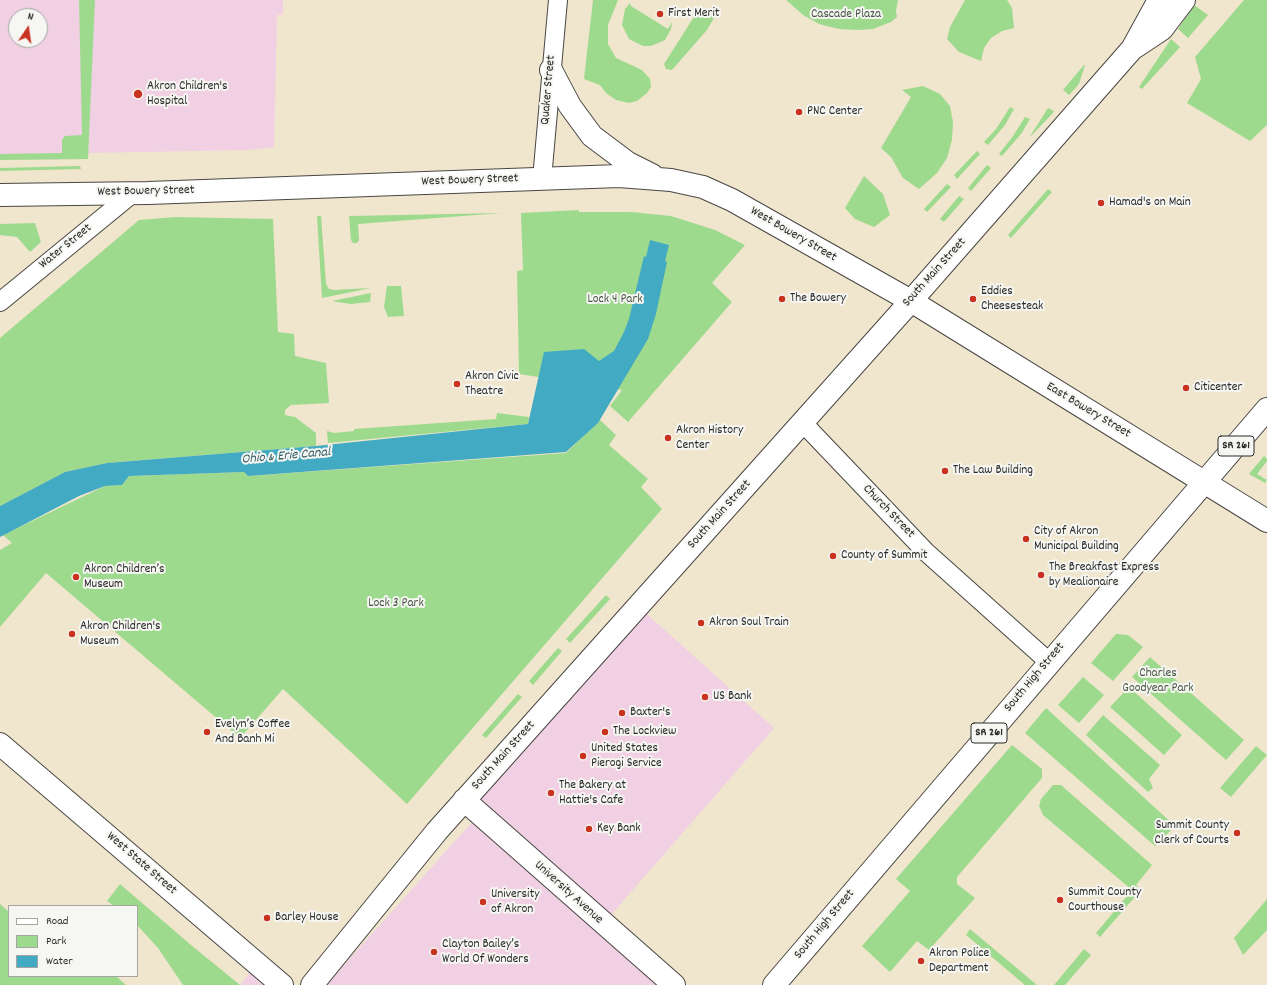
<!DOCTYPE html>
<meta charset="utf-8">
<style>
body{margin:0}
#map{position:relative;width:1267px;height:985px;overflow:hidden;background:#f0e5cd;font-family:Dekko,sans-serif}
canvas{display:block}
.legend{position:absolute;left:8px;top:905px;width:130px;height:72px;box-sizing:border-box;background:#f6f6f2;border:1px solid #a5a5a2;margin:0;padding:5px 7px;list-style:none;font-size:12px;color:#2b2b2b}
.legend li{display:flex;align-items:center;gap:8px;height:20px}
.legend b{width:20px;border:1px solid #a5a5a2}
.north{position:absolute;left:8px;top:8px;width:40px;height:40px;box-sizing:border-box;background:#f6f6f2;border:1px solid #a5a5a2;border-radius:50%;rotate:13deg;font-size:11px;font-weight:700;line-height:16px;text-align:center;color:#2b2b2b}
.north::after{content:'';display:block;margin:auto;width:14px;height:18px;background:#c8321e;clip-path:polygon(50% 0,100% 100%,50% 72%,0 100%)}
</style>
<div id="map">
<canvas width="1267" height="985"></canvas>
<ul class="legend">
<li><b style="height:5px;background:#fff"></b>Road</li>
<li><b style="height:11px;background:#9eda8e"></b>Park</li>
<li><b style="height:11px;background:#42aac2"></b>Water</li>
</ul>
<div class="north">N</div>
</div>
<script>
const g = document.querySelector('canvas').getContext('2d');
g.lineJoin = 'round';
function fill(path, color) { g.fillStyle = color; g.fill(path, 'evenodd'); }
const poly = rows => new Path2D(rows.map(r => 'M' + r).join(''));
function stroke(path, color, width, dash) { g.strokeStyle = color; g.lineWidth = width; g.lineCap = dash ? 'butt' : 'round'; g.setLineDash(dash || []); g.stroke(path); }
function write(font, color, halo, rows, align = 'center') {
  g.font = font + ' Dekko,sans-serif'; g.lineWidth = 4; g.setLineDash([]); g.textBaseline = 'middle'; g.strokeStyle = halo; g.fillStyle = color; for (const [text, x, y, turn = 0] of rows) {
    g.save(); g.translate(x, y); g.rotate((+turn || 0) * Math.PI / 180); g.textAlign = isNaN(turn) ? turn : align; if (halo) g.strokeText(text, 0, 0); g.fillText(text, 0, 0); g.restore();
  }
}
fill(poly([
 [0,0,283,0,283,15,277,15,274,147,248,150,89,153,88,159,0,160],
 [16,16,40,16,40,40,16,40],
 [638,606,774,728,603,924,464,800],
 [474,820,658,985,326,985],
 [250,973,256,977,264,985,240,985]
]), '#f1d0e4');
fill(poly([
 [79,0,95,0,88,159,0,160,0,154,62,153,62,140,65,136,82,135],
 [593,0,618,0,608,25,608,44,616,58,642,70,650,79,651,87,647,93,637,101,629,103,616,100,606,93,600,85,584,79],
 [786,0,898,0,896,11,897,17,891,22,873,29,858,30,839,29,819,24,803,15],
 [965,0,1007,0,1012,8,1014,28,1002,31,991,38,984,48,981,61,959,52,947,39,950,27],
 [1244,0,1267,0,1267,125,1250,141,1187,103,1201,79,1195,57],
 [630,3,631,6,668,29,672,22,671,29,665,40,651,46,643,46,629,39,622,25,625,9],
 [1194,5,1208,15,1188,38,1178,29],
 [710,8,715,11,715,16,707,30,672,70,666,69,664,64,699,9],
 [1171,39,1180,47,1142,89,1139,87],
 [1084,65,1085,65,1079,84,1069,95,1063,90],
 [923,86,940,94,950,106,953,122,952,140,947,158,937,173,919,189,903,178,891,157,881,148,911,97,902,90],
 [1010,107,1014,109,1005,125,988,145,984,142,996,129],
 [1048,108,1054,111,1052,114,1029,138],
 [1025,117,1030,119,1021,134,1002,156,999,154,1013,136],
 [977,151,980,154,957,179,954,175],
 [987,165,991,168,971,191,968,188],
 [80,166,81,169,0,171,0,168],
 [864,176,883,194,890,215,874,227,855,219,845,208],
 [947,184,951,187,927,212,924,209],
 [1048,189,1052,192,1011,238,1008,235],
 [959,196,964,199,944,222,940,219],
 [579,210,579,212,631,212,671,216,715,230,745,245,712,283,732,302,628,422,610,406,622,390,519,374,517,271,523,270,521,213],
 [502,213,358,224,359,240,357,243,353,243,351,240,349,216],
 [317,216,321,216,326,284,329,289,334,290,371,288,322,298],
 [175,217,273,219,278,332,294,334,295,356,326,363,329,403,291,405,285,410,285,415,295,417,316,433,316,446,107,463,65,472,0,506,0,338,139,220],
 [35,223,41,242,30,252,17,237,0,235,0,224],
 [387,286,401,286,404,316,388,317,384,307],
 [371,293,370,302,350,304,332,301],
 [497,413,529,417,528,424,328,443,327,431,334,433,354,431,354,429,496,419],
 [600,420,616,435,609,445,648,479,641,487,662,509,407,804,283,689,240,738,46,573,0,627,0,550,12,543,3,535,105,486,122,485,129,476,244,472,248,476,566,453],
 [1264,456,1267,459,1267,461,1257,474,1267,480,1265,483,1249,474],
 [606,595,610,599,570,643,566,639],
 [1116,634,1128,635,1143,647,1113,681,1091,663],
 [558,648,562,651,533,685,529,681],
 [1150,657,1244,740,1226,760,1132,677],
 [1083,677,1104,695,1079,723,1058,705],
 [1129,687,1182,735,1164,755,1110,707],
 [518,694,522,697,486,738,482,735],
 [1046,708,1175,826,1155,846,1025,733],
 [1103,715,1160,765,1149,779,1153,788,1148,792,1086,735],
 [1012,745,1042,769,1042,778,957,877,957,884,975,898,929,950,917,941,890,972,862,946,910,891,896,879],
 [1256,746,1267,755,1231,797,1220,788],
 [1053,785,1061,785,1152,865,1136,885,1141,890,1100,937,1096,933,1132,890,1043,815,1039,806,1041,799],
 [120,884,191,945,240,985,183,985,158,948,137,925,137,906,114,906,107,901],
 [1267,899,1267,930,1243,955,1234,938],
 [0,904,9,912,9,976,116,976,126,985,0,985],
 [970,929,1037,985,1025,985,966,935],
 [1084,949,1091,955,1065,985,1054,985]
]), '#9eda8e');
fill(poly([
 [650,240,669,245,665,261,667,262,656,314,648,339,598,423,566,452,248,476,244,472,129,476,122,485,105,486,79,496,0,537,0,506,65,472,107,463,316,446,528,424,544,352,584,349,599,361,614,351,624,332,629,319,644,256,646,257]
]), '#42aac2');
const minor = poly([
 [542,179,558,0],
 [0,302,133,193],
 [802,422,926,552,1049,662]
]);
const tertiary = poly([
 [551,70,570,106,592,136,628,163,652,175],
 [0,195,148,193,619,176,671,180,703,187,732,200,911,301,1267,521],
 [0,744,282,985]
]);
const secondary = poly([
 [1135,47,1162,29,1184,0],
 [464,800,674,985],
 [312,985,437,831,911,301,1132,49,1159,0]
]);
const primary = poly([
 [774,985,1267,409]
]);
stroke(minor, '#494743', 20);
stroke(tertiary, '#494743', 24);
stroke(secondary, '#494743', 24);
stroke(primary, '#494743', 24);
stroke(minor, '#fff', 18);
stroke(tertiary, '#fff', 22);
stroke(secondary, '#fff', 22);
stroke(primary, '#fff', 22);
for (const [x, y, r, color] of [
 [660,14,4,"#c8321e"],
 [138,94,5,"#c8321e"],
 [799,112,4,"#c8321e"],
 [1101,203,4,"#c8321e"],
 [782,299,4,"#c8321e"],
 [973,299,4,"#c8321e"],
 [457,384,4,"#c8321e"],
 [1186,388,4,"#c8321e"],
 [668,438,4,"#c8321e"],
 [945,471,4,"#c8321e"],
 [1026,539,4,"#c8321e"],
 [833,556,4,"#c8321e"],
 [1041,575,4,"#c8321e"],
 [76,577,4,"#c8321e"],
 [701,623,4,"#c8321e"],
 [72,634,4,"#c8321e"],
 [705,697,4,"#c8321e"],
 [622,713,4,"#c8321e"],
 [207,732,4,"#c8321e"],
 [605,732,4,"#c8321e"],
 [583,756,4,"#c8321e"],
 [551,793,4,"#c8321e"],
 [589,829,4,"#c8321e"],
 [1237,833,4,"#c8321e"],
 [1060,900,4,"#c8321e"],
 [483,902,4,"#c8321e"],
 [267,918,4,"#c8321e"],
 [434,952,4,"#c8321e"],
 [921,961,4,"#c8321e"]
]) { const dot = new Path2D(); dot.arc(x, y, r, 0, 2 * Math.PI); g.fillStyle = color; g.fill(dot); stroke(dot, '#f6f6f2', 1.5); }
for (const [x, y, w] of [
 [1236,446,36],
 [989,733,36]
]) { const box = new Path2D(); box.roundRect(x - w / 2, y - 10, w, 20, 3); g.fillStyle = '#f6f6f2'; g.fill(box); stroke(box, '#2b2b2b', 1); }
write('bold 12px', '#2b2b2b', null, [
 ["SR 261",1236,446],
 ["SR 261",989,733]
]);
write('13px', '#2b2b2b', '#f6f6f2', [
 ["First Merit",668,14],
 ["Akron Children's",147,87],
 ["Hospital",147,102],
 ["PNC Center",807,112],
 ["Hamad's on Main",1109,203],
 ["Eddies",981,292],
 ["Cheesesteak",981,307],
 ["The Bowery",790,299],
 ["Akron Civic",465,377],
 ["Theatre",465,392],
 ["Citicenter",1194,388],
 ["Akron History",676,431],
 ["Center",676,446],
 ["The Law Building",953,471],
 ["City of Akron",1034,532],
 ["Municipal Building",1034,547],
 ["County of Summit",841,556],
 ["The Breakfast Express",1049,568],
 ["by Mealionaire",1049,583],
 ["Akron Children’s",84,570],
 ["Museum",84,585],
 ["Akron Soul Train",709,623],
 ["Akron Children's",80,627],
 ["Museum",80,642],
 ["US Bank",713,697],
 ["Baxter's",630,713],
 ["Evelyn’s Coffee",215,725],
 ["And Banh Mi",215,740],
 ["The Lockview",613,732],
 ["United States",591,749],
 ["Pierogi Service",591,764],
 ["The Bakery at",559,786],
 ["Hattie's Cafe",559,801],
 ["Summit County",1229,826,"right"],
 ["Clerk of Courts",1229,841,"right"],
 ["Key Bank",597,829],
 ["Summit County",1068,893],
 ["Courthouse",1068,908],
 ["University",491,895],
 ["of Akron",491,910],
 ["Barley House",275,918],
 ["Clayton Bailey’s",442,945],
 ["World Of Wonders",442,960],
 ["Akron Police",929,954],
 ["Department",929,969]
], 'left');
write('13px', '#485744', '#f6f6f2', [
 ["Cascade Plaza",846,15],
 ["Lock 4 Park",615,300],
 ["Lock 3 Park",396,604],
 ["Charles",1158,674],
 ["Goodyear Park",1158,689]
]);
write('13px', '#2b2b2b', '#f6f6f2', [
 ["Quaker Street",549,90,-85],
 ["West Bowery Street",470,181,-2],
 ["West Bowery Street",146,192,-1],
 ["West Bowery Street",793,235,30],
 ["Water Street",66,247,-39],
 ["South Main Street",935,273,-48],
 ["East Bowery Street",1088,411,31],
 ["Church Street",888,512,46],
 ["South Main Street",720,515,-48],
 ["South High Street",1035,678,-50],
 ["South Main Street",504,756,-48],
 ["West State Street",141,864,41],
 ["University Avenue",568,893,42],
 ["South High Street",825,925,-50]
]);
write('italic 14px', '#345e67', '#f6f6f2', [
 ["Ohio & Erie Canal",286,457,-5]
]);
</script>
